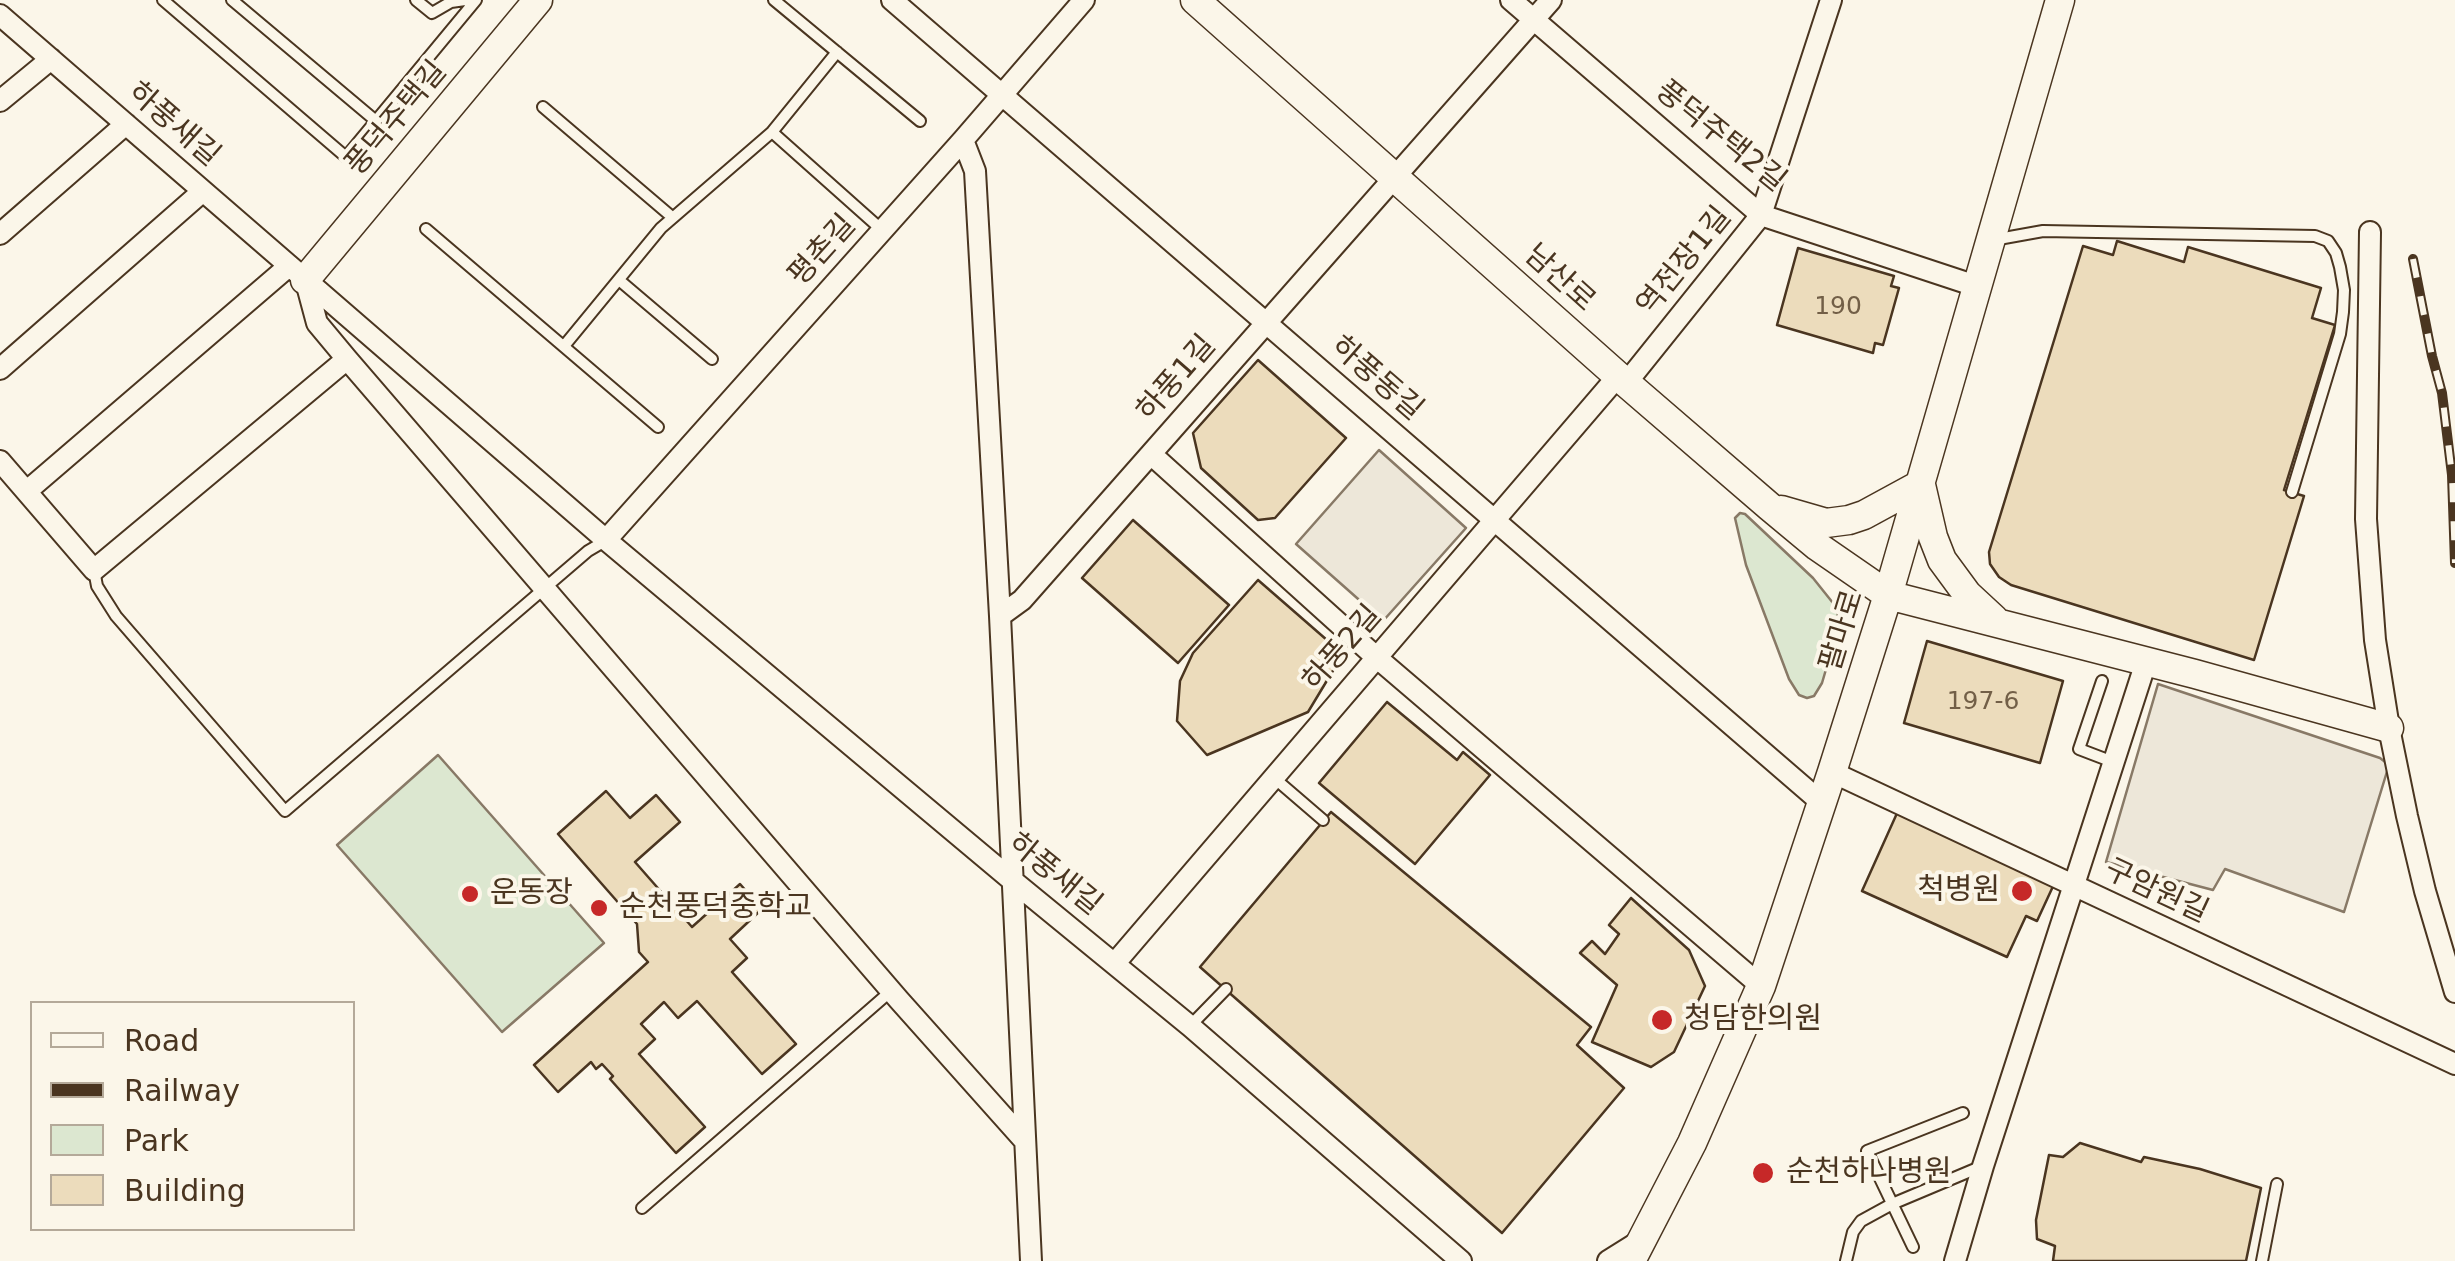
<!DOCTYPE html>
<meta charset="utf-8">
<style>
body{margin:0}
#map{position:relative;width:2455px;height:1261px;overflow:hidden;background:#fbf6e9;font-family:"DejaVu Sans",sans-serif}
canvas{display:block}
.legend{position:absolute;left:30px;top:1001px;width:325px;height:230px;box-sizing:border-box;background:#fbf6e9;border:2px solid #b4a999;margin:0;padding:12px 18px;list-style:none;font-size:30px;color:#4a3520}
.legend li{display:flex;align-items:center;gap:20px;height:50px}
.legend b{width:50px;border:2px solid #b4a999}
</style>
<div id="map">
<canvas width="2455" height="1261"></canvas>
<ul class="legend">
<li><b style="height:12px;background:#fbf6e9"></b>Road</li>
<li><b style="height:12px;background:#4a3520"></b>Railway</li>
<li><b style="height:28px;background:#dce7d0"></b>Park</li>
<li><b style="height:28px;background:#ecdcbc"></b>Building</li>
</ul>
</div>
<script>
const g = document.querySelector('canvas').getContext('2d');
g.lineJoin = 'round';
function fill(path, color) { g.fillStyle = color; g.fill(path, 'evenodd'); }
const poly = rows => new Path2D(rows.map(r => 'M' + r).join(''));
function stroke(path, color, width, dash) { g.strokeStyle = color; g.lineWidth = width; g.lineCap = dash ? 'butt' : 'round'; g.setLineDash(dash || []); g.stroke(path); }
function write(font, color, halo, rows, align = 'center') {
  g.font = font + ' "DejaVu Sans","Noto Sans KR",sans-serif'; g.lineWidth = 8; g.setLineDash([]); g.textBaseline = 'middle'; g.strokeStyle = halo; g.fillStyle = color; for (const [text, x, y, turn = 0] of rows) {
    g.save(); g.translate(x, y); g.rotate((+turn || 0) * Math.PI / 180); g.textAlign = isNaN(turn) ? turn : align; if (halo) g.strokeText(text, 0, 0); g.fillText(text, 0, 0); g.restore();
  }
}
const green = poly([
 [1740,513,1745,514,1813,578,1837,608,1839,625,1822,683,1814,696,1807,698,1799,695,1789,679,1746,565,1735,518,1740,513],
 [438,755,604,943,502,1032,337,845,438,755]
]);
fill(green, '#dce7d0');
stroke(green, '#887966', 2.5);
const parking = poly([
 [1379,450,1466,528,1383,621,1296,544,1379,450],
 [2158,684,2380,758,2389,765,2344,912,2225,869,2213,890,2106,862,2158,684]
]);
fill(parking, '#ede7d9');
stroke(parking, '#887966', 2.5);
const building = poly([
 [2117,241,2184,262,2188,247,2321,288,2312,318,2335,325,2284,490,2304,496,2254,660,2011,585,1999,577,1990,564,1989,552,2083,246,2113,255,2117,241],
 [1798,248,1894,276,1891,286,1899,288,1883,345,1875,343,1873,353,1777,325,1798,248],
 [1258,360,1346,438,1275,518,1258,520,1201,468,1193,433,1258,360],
 [1133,520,1229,605,1178,663,1082,578,1133,520],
 [1258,580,1343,654,1308,712,1207,755,1177,721,1180,681,1193,653,1258,580],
 [1927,641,2063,681,2040,763,1904,723,1927,641],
 [1387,702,1457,760,1463,752,1490,775,1415,864,1319,783,1387,702],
 [606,791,630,818,656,795,680,822,635,862,692,927,740,884,762,909,730,939,747,958,732,972,796,1044,762,1074,697,1001,678,1018,664,1002,641,1024,655,1039,639,1054,705,1127,676,1153,610,1079,613,1076,602,1064,596,1069,591,1062,558,1092,534,1065,648,962,639,952,637,924,558,834,606,791],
 [1898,811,2055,882,2037,921,2026,916,2007,957,1862,891,1898,811],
 [1331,812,1591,1027,1577,1045,1624,1088,1502,1233,1200,967,1331,812],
 [1631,898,1689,950,1705,986,1674,1052,1651,1067,1592,1042,1617,985,1580,953,1592,941,1605,954,1619,934,1609,925,1631,898],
 [2080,1143,2141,1162,2144,1157,2200,1169,2261,1188,2246,1261,2053,1261,2055,1246,2037,1239,2036,1220,2049,1155,2063,1157,2080,1143]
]);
fill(building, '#ecdcbc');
stroke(building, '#4a3520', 2.5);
const lane = poly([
 [163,0,346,157,476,0],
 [232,0,376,121],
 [416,0,432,13,451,2,465,0],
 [774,0,920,121],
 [543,107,672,217],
 [772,132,882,230],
 [426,229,658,427],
 [1993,240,2043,231,2315,236,2328,241,2336,253,2340,267,2344,290,2343,312,2340,334,2292,492],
 [619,280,712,359],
 [564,346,661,228,772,132,837,52],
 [94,570,97,586,116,616,285,811,588,551,605,541],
 [2102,681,2079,749,2113,762],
 [1273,777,1323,820],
 [1190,1026,1226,989],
 [642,1208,891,991],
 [1913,1247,1867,1151,1963,1113],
 [1846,1261,1853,1232,1861,1221,1892,1204,1980,1167],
 [2262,1261,2277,1184]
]);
const street = poly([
 [892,0,1822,803],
 [1511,0,1761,215,1979,287],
 [0,15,606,540,1013,881,1190,1026,1461,1261],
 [0,101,51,59],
 [963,140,975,171,1000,616,1031,1261],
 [2370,232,2366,519,2375,640,2389,728,2407,816,2425,891,2455,992],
 [0,234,126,124],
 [306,282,317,323,347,359,899,1000,1024,1140],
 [0,369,203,191],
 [1627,382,1761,215,1831,0],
 [1152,455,1376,657,1761,986],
 [0,461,94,570,347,359],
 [27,491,289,266],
 [606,540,963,140,1084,0],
 [1000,616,1022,600,1551,0],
 [1832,772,2455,1064],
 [1115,963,1618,376],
 [1608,1261,1640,1241],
 [1955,1261,1983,1166,2146,662]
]);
const secondary = poly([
 [1195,0,1618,376,1770,507,1817,546,1888,595,2195,674,2389,728],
 [305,280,538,0],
 [1921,485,1933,537,1942,560,1967,594,1994,619],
 [1781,510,1826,523,1849,520,1864,515,1921,484],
 [1631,1261,1692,1143,1761,986,1832,772,1888,595,2060,0]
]);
stroke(lane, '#4a3520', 14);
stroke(street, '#4a3520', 24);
stroke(secondary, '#4a3520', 31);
stroke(lane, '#fbf6e9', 10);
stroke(street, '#fbf6e9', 20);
stroke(secondary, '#fbf6e9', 28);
const rail = poly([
 [2413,259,2432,356,2442,393,2452,475,2455,563]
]);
stroke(rail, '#4a3520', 10);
stroke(rail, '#fbf6e9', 6, [19]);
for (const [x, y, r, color] of [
 [2022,891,12,"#c62828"],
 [470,894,10,"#c62828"],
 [599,908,10,"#c62828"],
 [1662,1020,12,"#c62828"],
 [1763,1173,12,"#c62828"]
]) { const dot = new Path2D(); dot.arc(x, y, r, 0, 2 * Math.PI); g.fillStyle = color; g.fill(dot); stroke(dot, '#fbf6e9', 4); }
write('25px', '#725f47', null, [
 ["190",1838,307],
 ["197-6",1983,702]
]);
write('30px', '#4a3520', '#fbf6e9', [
 ["풍덕주택길",397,119,-50],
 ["하풍새길",173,125,41],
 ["풍덕주택2길",1720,137,39],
 ["평촌길",823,251,-48],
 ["역전장1길",1685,262,-51],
 ["남산로",1559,279,42],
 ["하풍1길",1177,379,-49],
 ["하풍동길",1376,379,41],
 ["팔마로",1843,631,-73],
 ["하풍2길",1343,649,-49],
 ["하풍새길",1054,875,39],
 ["구암원길",2156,892,25]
]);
write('30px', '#4a3520', '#fbf6e9', [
 ["척병원",2000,891,"right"],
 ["운동장",490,894],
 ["순천풍덕중학교",619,908],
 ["청담한의원",1684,1020],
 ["순천하나병원",1786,1173]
], 'left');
</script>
